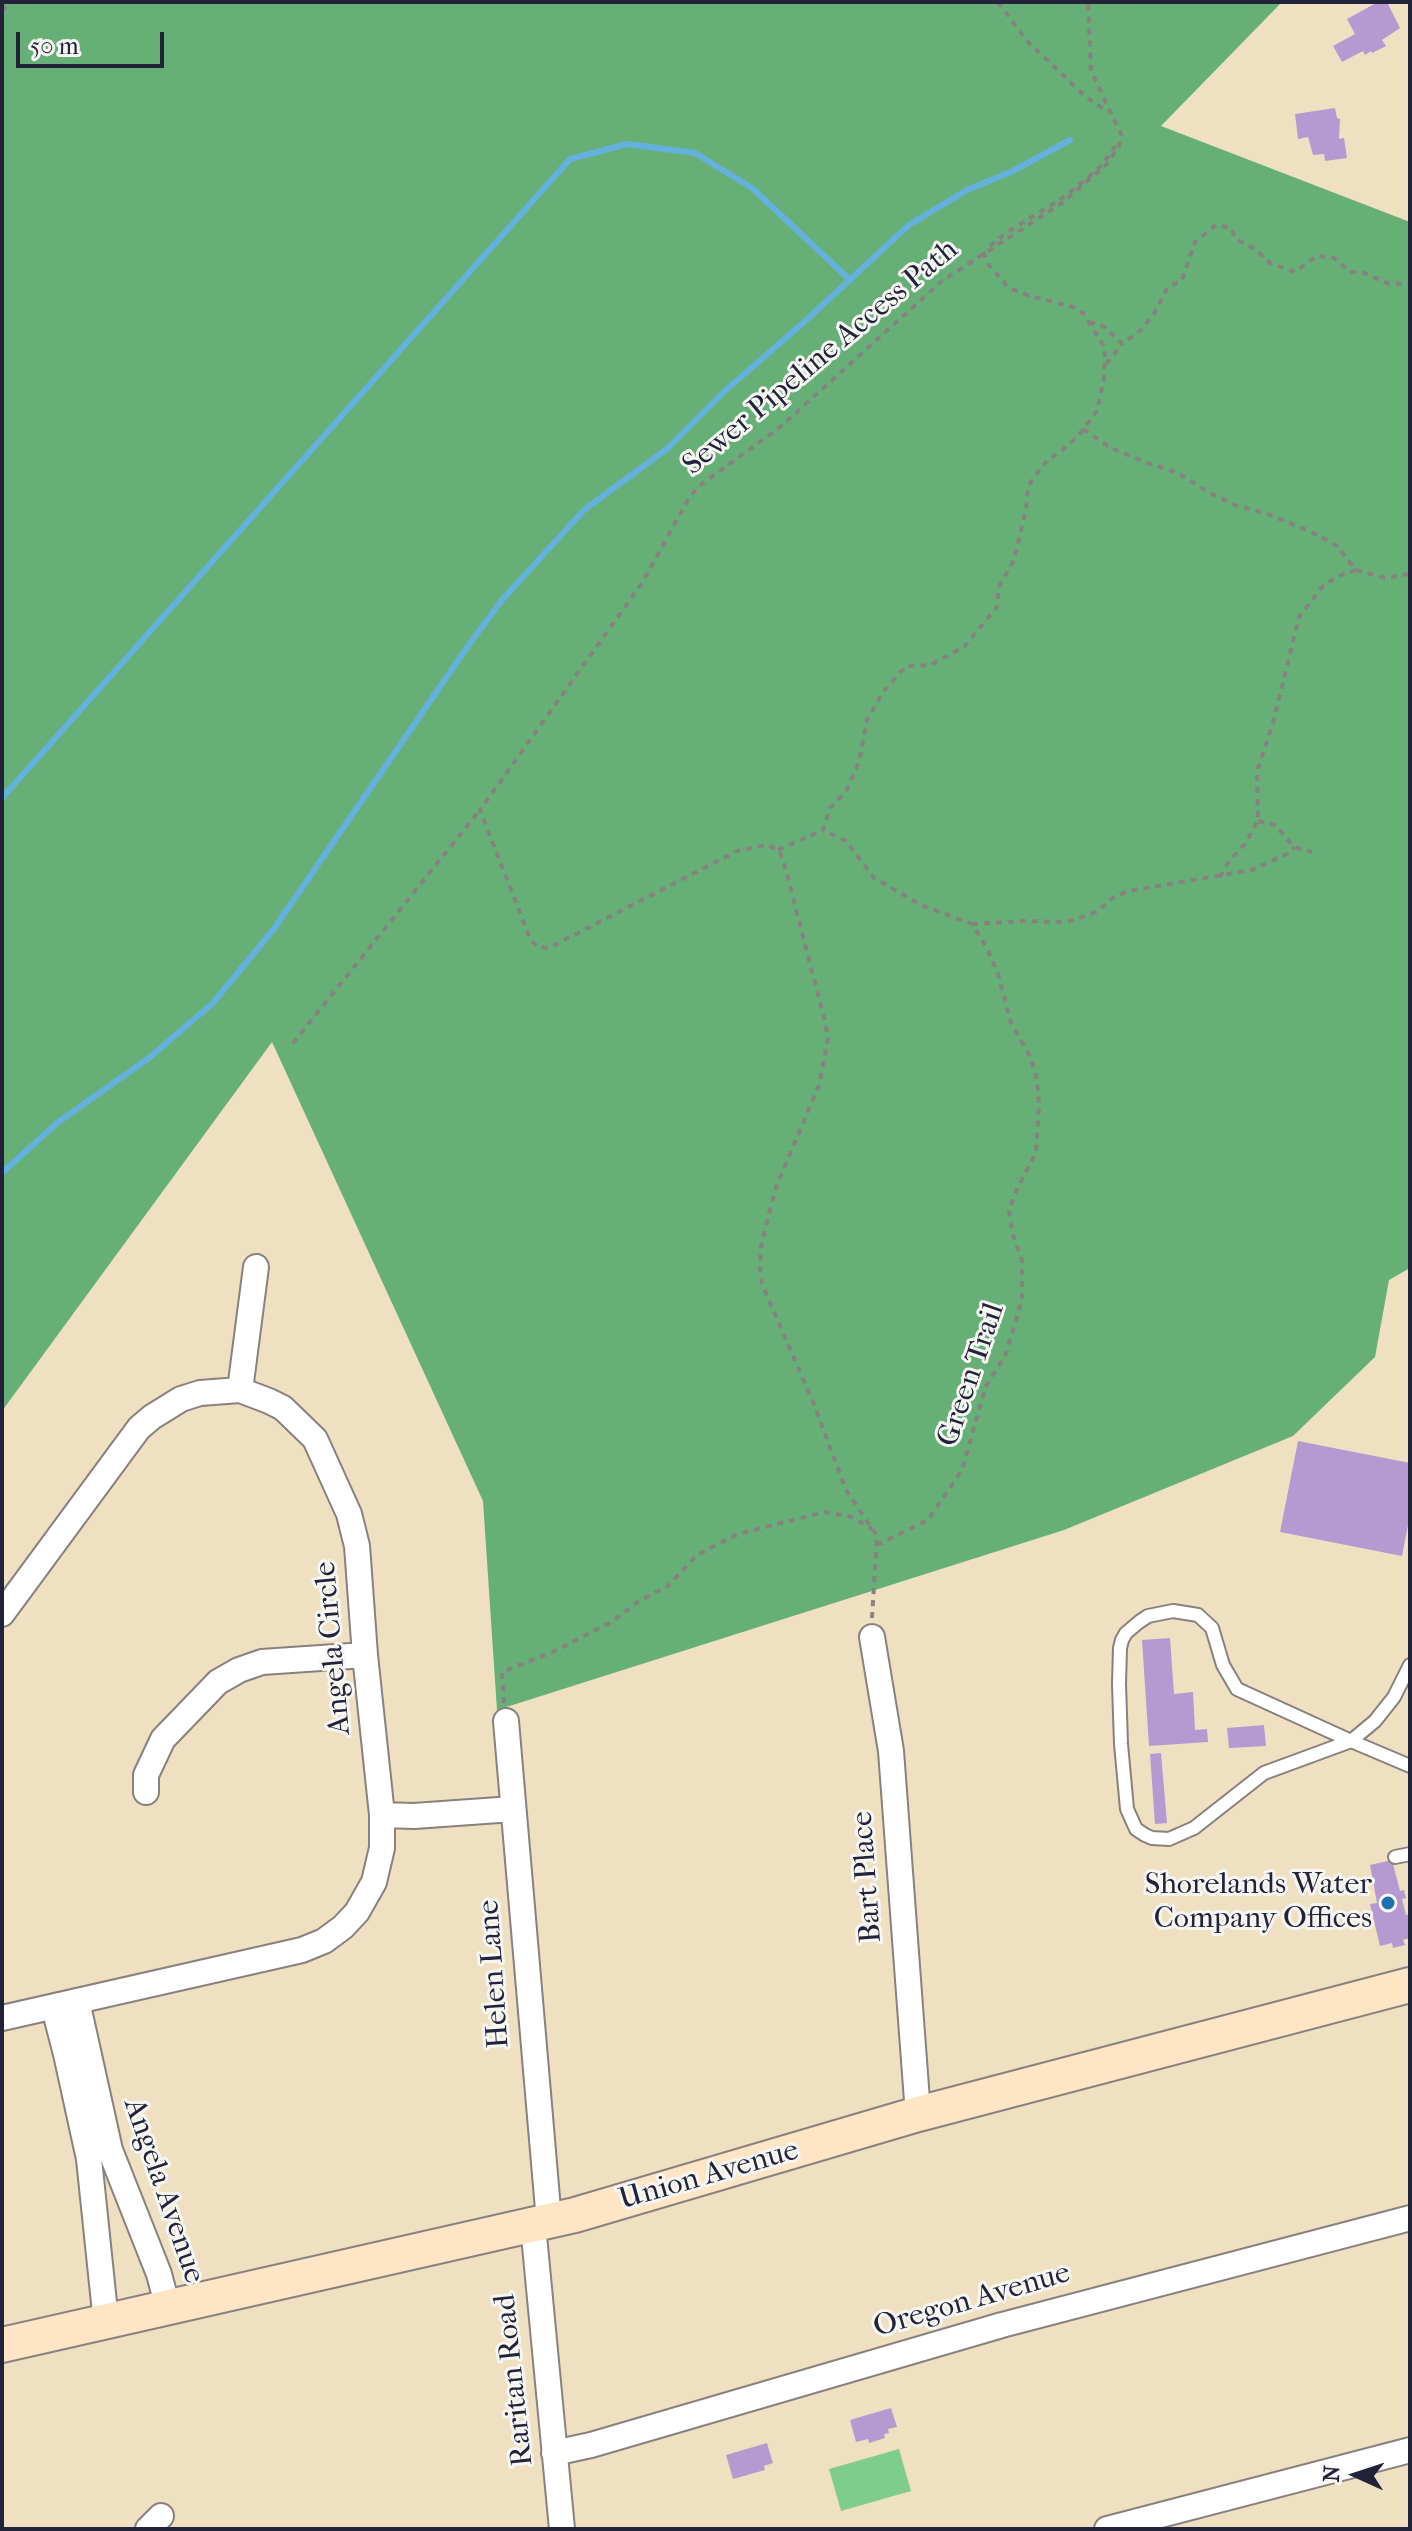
<!DOCTYPE html>
<style>
body{margin:0}
#map{position:relative;width:1412px;height:2531px;overflow:hidden;background:#efe0c1;font-family:"IM FELL French Canon",serif}
canvas{display:block}
.frame{position:absolute;inset:0;border:4px solid #22223b;pointer-events:none}
.north{position:absolute;left:1316px;top:2435px;width:80px;height:80px;-webkit-text-stroke:6px #f6f6f2;paint-order:stroke;rotate:273deg;font-size:22px;font-weight:700;line-height:32px;text-align:center;color:#22223b}
.north::after{content:'';display:block;margin:auto;width:28px;height:36px;background:#22223b;clip-path:polygon(50% 0,100% 100%,50% 72%,0 100%)}
.scale{position:absolute;left:16px;top:32px;width:148px;height:36px;box-sizing:border-box;border:4px solid #22223b;border-top:0;padding-left:10px;font-size:24px;line-height:28px;white-space:nowrap;color:#22223b;-webkit-text-stroke:6px #f6f6f2;paint-order:stroke}
</style>
<div id="map">
<canvas width="1412" height="2531"></canvas>
<div class="frame"></div>
<div class="north">N</div>
<div class="scale">50 m</div>
</div>
<script>
const g = document.querySelector('canvas').getContext('2d');
g.lineJoin = 'round';
function fill(path, color) { g.fillStyle = color; g.fill(path, 'evenodd'); }
const poly = rows => new Path2D(rows.map(r => 'M' + r).join(''));
function stroke(path, color, width, dash) { g.strokeStyle = color; g.lineWidth = width; g.lineCap = dash ? 'butt' : 'round'; g.setLineDash(dash || []); g.stroke(path); }
function write(font, color, halo, rows, align = 'center') {
  g.font = font + ' "IM FELL French Canon",serif'; g.lineWidth = 6; g.setLineDash([]); g.textBaseline = 'middle'; g.strokeStyle = halo; g.fillStyle = color; for (const [text, x, y, turn = 0] of rows) {
    g.save(); g.translate(x, y); g.rotate((+turn || 0) * Math.PI / 180); g.textAlign = isNaN(turn) ? turn : align; if (halo) g.strokeText(text, 0, 0); g.fillText(text, 0, 0); g.restore();
  }
}
fill(poly([
 [899,2449,911,2491,841,2511,829,2469]
]), '#7ecd8d');
fill(poly([
 [2,2,1282,2,1161,126,1410,222,1410,1268,1389,1280,1375,1357,1293,1436,1064,1530,497,1710,483,1501,272,1042,2,1411]
]), '#66b078');
stroke(poly([
 [2,798,570,159,627,144,695,153,752,188,850,280],
 [2,1173,57,1123,149,1058,213,1003,273,930,468,646,502,600,584,510,668,448,727,389,803,323,909,225,967,190,1013,171,1070,140]
]), '#64b1dd', 6);
fill(poly([
 [1378,2,1387,2,1400,28,1382,40,1386,46,1372,53,1371,51,1365,55,1363,51,1342,62,1333,46,1355,34,1347,19],
 [1335,108,1337,118,1340,119,1339,139,1344,138,1347,158,1325,161,1324,154,1313,155,1308,137,1298,139,1295,114],
 [1298,1441,1410,1463,1410,1515,1402,1556,1280,1532],
 [1170,1638,1174,1694,1193,1692,1195,1730,1207,1729,1208,1742,1149,1746,1142,1640],
 [1264,1725,1266,1746,1229,1748,1227,1728],
 [1161,1753,1167,1823,1155,1824,1150,1754],
 [1392,1860,1400,1891,1404,1890,1406,1898,1402,1899,1406,1915,1410,1914,1410,1938,1403,1940,1405,1945,1393,1948,1392,1943,1380,1946,1370,1904,1377,1903,1370,1865],
 [891,2408,897,2427,888,2429,889,2433,884,2434,885,2438,869,2443,868,2439,856,2442,850,2420],
 [767,2443,773,2463,764,2466,765,2470,733,2479,726,2455]
]), '#b699d0');
const lane = poly([
 [1410,1665,1394,1697,1375,1721,1351,1741,1264,1773,1194,1828,1169,1839,1152,1838,1145,1835,1136,1829,1127,1809,1121,1744,1119,1684,1120,1648,1122,1640,1126,1633,1139,1622,1148,1616,1173,1611,1198,1615,1212,1628,1223,1665,1237,1689,1351,1741,1410,1766],
 [1395,1857,1410,1854]
]);
const street = poly([
 [240,1390,256,1267],
 [2,1614,139,1428,152,1417,181,1399,200,1393,240,1390,269,1401,283,1408,315,1439,349,1514,357,1546,365,1655,382,1815,382,1848,374,1882,357,1912,343,1927,324,1941,302,1950,2,2018],
 [872,1637,891,1751,918,2114],
 [506,1721,549,2221],
 [146,1792,146,1775,163,1739,218,1682,239,1670,262,1662,365,1655],
 [382,1815,414,1816,513,1809],
 [77,2001,110,2150,159,2274,168,2308],
 [54,2008,66,2054,89,2159,106,2322],
 [533,2225,562,2529],
 [554,2453,591,2445,1002,2325,1410,2218],
 [148,2529,161,2516],
 [1107,2529,1410,2450]
]);
const secondary = poly([
 [2,2345,575,2215,918,2114,1410,1985]
]);
stroke(lane, '#88817e', 16);
stroke(street, '#88817e', 28);
stroke(secondary, '#88817e', 38);
stroke(poly([
 [998,2,1028,42,1086,97,1108,112],
 [2,11,10,2],
 [990,246,1007,232,1058,201,1083,182,1103,164,1118,142],
 [1089,322,1105,327,1122,344,1142,329,1155,312,1168,287,1182,280,1195,242,1216,225,1231,228,1236,239,1255,249,1270,263,1295,272,1317,256,1334,258,1350,272,1362,272,1389,284,1410,283],
 [1106,364,1122,344],
 [1083,429,1111,448,1147,463,1178,473,1210,493,1235,505,1270,515,1309,531,1336,545,1356,570,1385,578,1410,574],
 [1258,821,1275,825,1294,847,1312,852],
 [778,850,823,830],
 [1220,877,1229,861,1245,844,1258,821,1257,771,1273,723,1299,617,1322,587,1336,577,1356,570],
 [972,924,1026,921,1067,922,1096,912,1114,897,1128,891,1252,870,1289,853,1294,847],
 [293,1043,480,810],
 [877,1545,928,1520,962,1470,986,1386,1005,1356,1022,1300,1022,1261,1013,1235,1009,1212,1014,1195,1036,1152,1039,1106,1037,1079,1031,1058,1011,1023,998,974,986,946,972,924,921,905,874,878,846,841,823,830,830,808,847,790,859,762,867,720,883,692,906,666,930,665,964,647,997,607,999,587,1014,560,1026,509,1028,486,1048,459,1058,454,1077,437,1097,411,1104,379,1105,348,1083,313,1073,307,1030,296,1009,288,988,264,983,251],
 [872,1618,877,1536,846,1490,813,1402,762,1284,760,1267,761,1247,770,1209,777,1185,819,1085,828,1038,825,1022,783,859,778,850,767,845,737,851,549,948,539,947,531,941,480,810,642,583,689,498,699,486,779,428,942,281,1062,203,1108,163,1119,146,1121,134,1091,71,1088,2],
 [504,1703,502,1672,557,1650,613,1621,639,1601,668,1586,697,1555,738,1534,825,1512,852,1517,872,1529]
]), '#88817e', 4, [6, 6]);
stroke(lane, '#fff', 12);
stroke(street, '#fff', 24);
stroke(secondary, '#fde5c5', 34);
for (const [x, y, r, color] of [
 [1388,1903,8,"#1f6fb2"]
]) { const dot = new Path2D(); dot.arc(x, y, r, 0, 2 * Math.PI); g.fillStyle = color; g.fill(dot); stroke(dot, '#f6f6f2', 3); }
write('30px', '#22223b', '#f6f6f2', [
 ["Sewer Pipeline Access Path",821,358,-40],
 ["Green Trail",972,1375,-71],
 ["Angela Circle",334,1648,-95],
 ["Bart Place",868,1877,-94],
 ["Helen Lane",495,1974,-94],
 ["Union Avenue",709,2176,-16],
 ["Angela Avenue",163,2191,71],
 ["Oregon Avenue",972,2301,-16],
 ["Raritan Road",515,2380,-96]
]);
write('30px', '#22223b', '#f6f6f2', [
 ["Shorelands Water",1372,1886],
 ["Company Offices",1372,1920]
], 'right');
</script>
